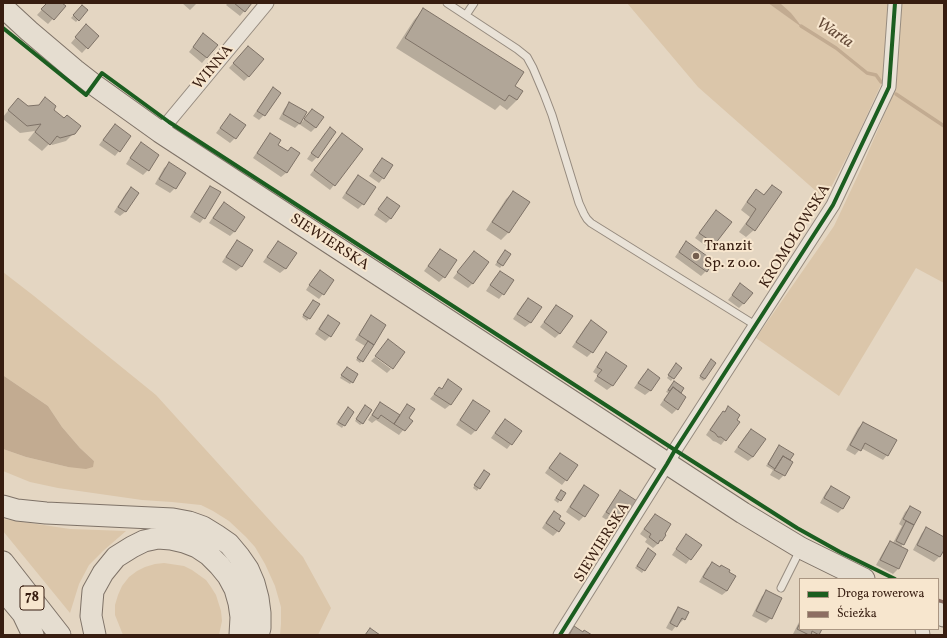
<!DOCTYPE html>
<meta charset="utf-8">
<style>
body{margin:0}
#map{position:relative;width:947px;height:638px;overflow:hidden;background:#e4d6c2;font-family:Vollkorn,serif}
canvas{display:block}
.frame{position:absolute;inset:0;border:4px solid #371d10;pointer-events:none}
.legend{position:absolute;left:799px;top:578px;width:140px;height:52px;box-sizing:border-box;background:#f7e6ce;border:1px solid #aa9682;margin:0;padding:5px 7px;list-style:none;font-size:12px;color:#371d10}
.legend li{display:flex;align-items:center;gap:8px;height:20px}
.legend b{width:20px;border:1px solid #aa9682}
</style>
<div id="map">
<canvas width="947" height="638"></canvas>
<div class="frame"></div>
<ul class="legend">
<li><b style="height:5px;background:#1b5e20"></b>Droga rowerowa</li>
<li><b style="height:5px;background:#8d6e63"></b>Ścieżka</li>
</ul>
</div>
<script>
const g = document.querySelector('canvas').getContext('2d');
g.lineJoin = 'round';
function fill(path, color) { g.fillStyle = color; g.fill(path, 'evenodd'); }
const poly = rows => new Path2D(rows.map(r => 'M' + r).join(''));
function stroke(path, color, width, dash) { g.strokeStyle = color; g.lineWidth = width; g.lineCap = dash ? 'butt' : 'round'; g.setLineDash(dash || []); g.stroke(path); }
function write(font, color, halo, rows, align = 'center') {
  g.font = font + ' Vollkorn,serif'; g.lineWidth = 4; g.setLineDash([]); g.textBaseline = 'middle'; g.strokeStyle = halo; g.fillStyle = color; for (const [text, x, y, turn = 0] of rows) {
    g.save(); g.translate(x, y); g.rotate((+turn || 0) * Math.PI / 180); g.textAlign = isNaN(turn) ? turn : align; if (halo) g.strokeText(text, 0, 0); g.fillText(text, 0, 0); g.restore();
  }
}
fill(poly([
 [627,3,768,3,802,26,780,3,891,3,884,78,855,141,825,199,698,87],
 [900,3,944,3,944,283,916,268,839,396,756,338,834,226,860,171,889,104,894,82],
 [3,272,34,296,156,395,303,557,331,608,318,635,280,635,281,624,281,607,275,586,265,564,255,547,246,537,229,521,213,511,201,505,172,502,142,500,58,488,30,482,3,471,3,449,26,457,68,467,94,461,80,448,62,427,48,406,4,376,3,377],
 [3,519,70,529,126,531,103,551,89,565,79,584,70,613,3,531],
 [164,563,184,566,192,570,206,580,211,587,216,595,221,611,222,621,219,635,123,635,115,615,115,605,118,595,122,586,129,577,137,571,145,567,155,564]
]), '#dbc6aa');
fill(poly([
 [768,3,780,3,791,13,803,28],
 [4,376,48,406,62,427,80,448,94,461,93,467,86,469,68,467,26,457,3,449]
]), '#c2ab91');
fill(poly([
 [48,3,61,3,65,6,48,24,37,15],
 [182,3,197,3,190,10],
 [228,3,251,3,240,16,226,5],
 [82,6,87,10,76,22,71,18],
 [423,10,514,86,517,100,507,110,500,105,495,110,396,48,414,20],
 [82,30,98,36,82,53,71,43],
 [199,39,217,45,202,63,189,52],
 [243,52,249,76,244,81,229,68],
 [273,89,280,93,264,115,259,120,253,116,269,93],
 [290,104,302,122,312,110,316,127,311,132,299,124,295,128,279,119,285,108],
 [11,107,27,107,52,110,63,119,74,133,66,141,52,145,50,143,42,151,28,140,35,131,20,133,3,119,3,117],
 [230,115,235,138,230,143,216,133,226,120],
 [115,125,119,151,115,156,99,145,110,130],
 [335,132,317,157,312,162,307,159,325,133],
 [270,134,277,145,287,152,291,148,299,153,286,173,281,177,253,158,266,139],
 [342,134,334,185,330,190,310,175,337,139],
 [141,144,148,170,143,175,126,164,136,148],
 [382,159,383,178,379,183,369,176,378,164],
 [169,164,175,188,170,193,155,184,164,168],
 [358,177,374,188,363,204,358,209,342,198,353,181],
 [772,186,780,192,754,230,746,237,739,232,750,217,741,210,749,198,756,191,763,195],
 [210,187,204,218,200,223,190,217,206,192],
 [131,188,138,193,125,212,120,216,114,212,126,193],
 [513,192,508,233,501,240,486,230,506,199],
 [387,198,391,218,386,223,374,215,382,203],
 [224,203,244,217,234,232,230,236,209,223,219,208],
 [712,216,731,222,714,244,710,249,695,238],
 [238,242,251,251,241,267,236,271,222,262,233,246],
 [278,242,295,253,285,269,280,273,263,262,274,247],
 [686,242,706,271,701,276,675,257,682,247],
 [440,250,444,277,439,282,424,271,436,255],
 [474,252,473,283,468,288,453,278,469,257],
 [503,253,510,255,500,268,495,265],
 [320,271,323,294,319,299,306,290,315,276],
 [500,272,503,294,499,299,486,291,495,277],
 [740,285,744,303,739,308,728,300],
 [528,299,540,307,530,323,525,327,513,319,523,304],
 [311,303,318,305,307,321,302,317],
 [557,306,560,333,555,338,540,327,552,311],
 [328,316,330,336,325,341,315,334,323,321],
 [372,317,385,326,360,363,356,360,365,346,355,340,367,321],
 [591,322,606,332,592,352,587,357,572,347,586,326],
 [606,353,625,366,612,386,607,390,594,381,598,375,593,372,602,358],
 [375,357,391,369,387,373,371,361],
 [709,363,705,379,703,381,699,378],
 [674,367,681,368,671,381,667,378],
 [345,370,352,382,350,384,340,378],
 [648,370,659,378,650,391,645,395,634,388,643,375],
 [449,381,461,389,450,405,445,409,430,399,439,388,441,390],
 [672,384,683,389,679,393,677,409,672,414,660,405,668,393,666,392],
 [473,401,476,430,471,435,456,425,469,406],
 [381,403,399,416,408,405,407,418,411,421,399,435,376,420,372,423,368,420,376,408],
 [728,408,725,440,721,445,716,442,713,441,710,438,706,435,718,417],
 [363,409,363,423,360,425,355,421],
 [346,411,353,412,342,428,336,424],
 [505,420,511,444,507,449,491,438,500,425],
 [863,423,887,455,883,460,861,448,855,455,846,450,858,428],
 [751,430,764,440,753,457,748,461,734,452,746,435],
 [777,448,792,454,789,460,792,462,784,475,779,480,770,475,773,470,766,466],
 [560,454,566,480,562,485,545,473,555,459],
 [482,474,488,474,477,491,473,488],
 [584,487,584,516,579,521,566,512,579,491],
 [831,487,842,509,838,513,820,503,826,492],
 [561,491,560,500,558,503,554,500],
 [620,492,623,523,619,528,602,517,616,496],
 [910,507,920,512,903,544,901,547,907,550,898,569,893,574,876,565,886,547,890,542,893,543,902,526,899,524,905,512],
 [554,512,558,519,564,523,558,531,553,536,542,528,549,517],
 [655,515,663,534,665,535,661,541,653,548,645,542,647,539,640,534,650,520],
 [927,529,944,538,944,548,939,557,934,562,913,550,922,533],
 [686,535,690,559,686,564,672,555,682,540],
 [646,552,655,554,642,573,635,568],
 [712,564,727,591,722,595,699,582,707,568],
 [767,592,771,618,766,623,752,616,762,596],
 [678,608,684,619,679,624,678,623,672,631,666,628,674,613],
 [800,620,800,629,820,629,818,634,817,635,796,635,793,634]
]), '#0003');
stroke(poly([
 [801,26,836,48,867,73,876,75,881,82],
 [896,94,944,126]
]), '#c2ab91', 3.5);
const building = poly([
 [47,3,62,3,66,6,54,20,41,9,47,3],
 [234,3,252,3,245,12,234,3],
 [82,5,88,10,79,21,73,15,82,5],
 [423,8,524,72,515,86,523,91,517,100,509,95,505,101,405,38,423,8],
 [86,24,99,36,88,49,75,37,86,24],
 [203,33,218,45,207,58,193,47,203,33],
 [248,46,264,59,249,77,233,63,248,46],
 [273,87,281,93,265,116,257,111,273,87],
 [45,97,56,106,54,110,64,118,67,115,81,126,75,134,60,138,57,136,50,145,35,132,41,124,27,126,8,110,18,98,28,106,39,105,45,97],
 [289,102,307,112,300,124,283,114,289,102],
 [312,109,324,117,316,128,304,119,312,109],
 [230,114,246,125,236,139,220,128,230,114],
 [115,124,131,136,120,152,103,140,115,124],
 [330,127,336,132,318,158,311,153,330,127],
 [270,133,281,140,278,145,288,151,291,147,300,153,287,173,257,153,270,133],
 [342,133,363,149,335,186,314,170,342,133],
 [141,142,159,155,149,171,130,158,141,142],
 [382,158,393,165,384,179,373,171,382,158],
 [169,162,186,173,176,189,159,179,169,162],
 [358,175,376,187,364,205,346,193,358,175],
 [772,185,782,192,755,231,746,224,756,209,747,202,756,189,764,195,772,185],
 [210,186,221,192,205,219,194,212,210,186],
 [131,187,139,193,126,212,118,207,131,187],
 [513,191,530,202,509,233,492,222,513,191],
 [387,197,400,206,391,219,378,209,387,197],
 [224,202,245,217,235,232,213,218,224,202],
 [716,210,732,222,715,244,699,233,716,210],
 [237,240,253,250,242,267,226,257,237,240],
 [278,241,297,253,286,269,267,257,278,241],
 [686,241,714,261,707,272,679,252,686,241],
 [440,249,457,260,445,278,428,266,440,249],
 [505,250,511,254,503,266,497,262,505,250],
 [474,251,489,262,473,284,457,272,474,251],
 [320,270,334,280,324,295,309,285,320,270],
 [500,271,514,280,504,295,490,285,500,271],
 [740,283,753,293,744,304,732,295,740,283],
 [528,298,542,307,531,323,517,314,528,298],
 [313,300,320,304,310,319,303,315,313,300],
 [556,305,573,316,560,334,544,322,556,305],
 [328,315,340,323,331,337,319,329,328,315],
 [371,315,386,325,374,345,359,335,371,315],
 [591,320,607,332,593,353,576,342,591,320],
 [388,339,405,352,393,369,375,356,388,339],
 [368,341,374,345,363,362,357,358,368,341],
 [606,352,627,366,613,386,597,376,602,370,597,367,606,352],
 [711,359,716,363,705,379,700,376,711,359],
 [676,363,682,368,674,379,668,375,676,363],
 [347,367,358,374,353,383,341,375,347,367],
 [648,369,660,378,651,391,638,383,648,369],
 [448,379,462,389,451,405,434,394,439,387,442,389,448,379],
 [674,381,684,388,681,393,673,387,670,391,668,390,674,381],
 [673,387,686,397,678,410,664,400,673,387],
 [473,400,490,411,476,431,460,420,473,400],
 [380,402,400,415,394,424,381,415,378,419,372,415,380,402],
 [407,404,415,409,409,418,413,421,405,431,394,424,407,404],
 [365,405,372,410,363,424,356,419,365,405],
 [728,406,740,415,737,420,740,422,726,441,721,437,718,437,715,433,710,430,723,411,725,412,728,406],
 [348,407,354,412,345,426,338,422,348,407],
 [505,419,522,431,512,445,495,433,505,419],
 [863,422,897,440,888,456,865,443,861,451,850,445,863,422],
 [751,429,766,439,753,457,738,447,751,429],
 [779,445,794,454,790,460,783,456,775,469,768,464,779,445],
 [560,453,578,465,567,481,549,468,560,453],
 [783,456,793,462,785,476,774,470,783,456],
 [484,470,490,474,480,489,474,485,484,470],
 [584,485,599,495,585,517,570,507,584,485],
 [831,486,850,497,843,509,824,498,831,486],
 [561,490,566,493,561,501,556,498,561,490],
 [620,490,637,501,624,523,606,512,620,490],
 [910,506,921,512,914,525,903,519,910,506],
 [554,511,561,516,559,519,565,523,559,532,546,523,554,511],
 [655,514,671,524,665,534,666,535,662,541,660,540,658,544,649,537,651,534,644,529,655,514],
 [906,521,914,525,904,545,896,541,906,521],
 [926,527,944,537,944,550,940,557,917,545,926,527],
 [686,534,702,545,691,560,676,549,686,534],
 [890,541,908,550,899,569,880,560,890,541],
 [648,548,656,554,645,571,637,566,648,548],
 [712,562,720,567,721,565,730,570,729,572,736,576,727,591,703,577,712,562],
 [766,590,782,598,772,619,756,611,766,590],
 [678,607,689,612,685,620,682,618,677,627,670,623,678,607],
 [800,623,800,629,822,629,819,635,812,631,811,635,809,635,797,629,800,623],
 [574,626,583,632,584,630,592,635,569,635,574,626],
 [370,628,380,635,365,635,370,628]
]);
fill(building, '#b1a698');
stroke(building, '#7e7267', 1);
const lane = poly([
 [447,3,517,49,527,57,533,68,544,94,552,115,579,203,584,214,587,219,591,223,755,325],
 [466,15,474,3],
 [781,588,800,550]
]);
const street = poly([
 [160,132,267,3],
 [922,629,923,635],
 [560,635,667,464,675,450,833,205,889,87,895,3]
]);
const primary = poly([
 [3,7,29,31,75,70,93,84,160,132,743,513,801,548,864,579],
 [3,506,17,510,46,513,173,519,189,522,203,527,216,535,229,544,239,556,248,569,254,583,258,598,260,613,260,628,258,635],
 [3,562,60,635],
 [3,590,23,614,33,635],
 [938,613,944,616],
 [95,635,91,616,92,603,93,591,103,573,116,557,132,547,144,541,158,538,171,539,184,542,197,547,209,555,219,565,228,576,235,589,239,603,241,617,240,635]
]);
stroke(lane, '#968b7f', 9);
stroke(street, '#968b7f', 15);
stroke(primary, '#7e7267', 23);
stroke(lane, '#e9e2d7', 7);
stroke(street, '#e9e2d7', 13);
stroke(primary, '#e5ddd0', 21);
stroke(poly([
 [938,600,944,602]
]), '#8d6e63', 3, [6, 3]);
stroke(poly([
 [3,28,86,95,102,73,169,122,675,450,689,459,797,528,840,552,895,579],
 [560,635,667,464,675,450,833,205,889,87,895,3]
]), '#1b5e20', 4);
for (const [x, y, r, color] of [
 [696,256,4,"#745e4e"]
]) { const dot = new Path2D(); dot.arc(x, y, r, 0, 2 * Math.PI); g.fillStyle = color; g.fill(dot); stroke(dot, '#f7e6ce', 1.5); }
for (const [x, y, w] of [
 [32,598,24]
]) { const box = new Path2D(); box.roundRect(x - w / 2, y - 12, w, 24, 3); g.fillStyle = '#f7e6ce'; g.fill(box); stroke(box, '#371d10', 1); }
write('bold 14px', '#371d10', null, [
 ["78",32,598]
]);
write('15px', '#371d10', '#f7e6ce', [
 ["WINNA",214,68,-50],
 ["KROMOŁOWSKA",796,237,-58],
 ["SIEWIERSKA",329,243,33],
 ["SIEWIERSKA",603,543,-58]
]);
write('15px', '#371d10', '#f7e6ce', [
 ["Tranzit",704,247],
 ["Sp. z o.o.",704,264]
], 'left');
write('italic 16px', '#624836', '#f7e6ce', [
 ["Warta",834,34,34]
]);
</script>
